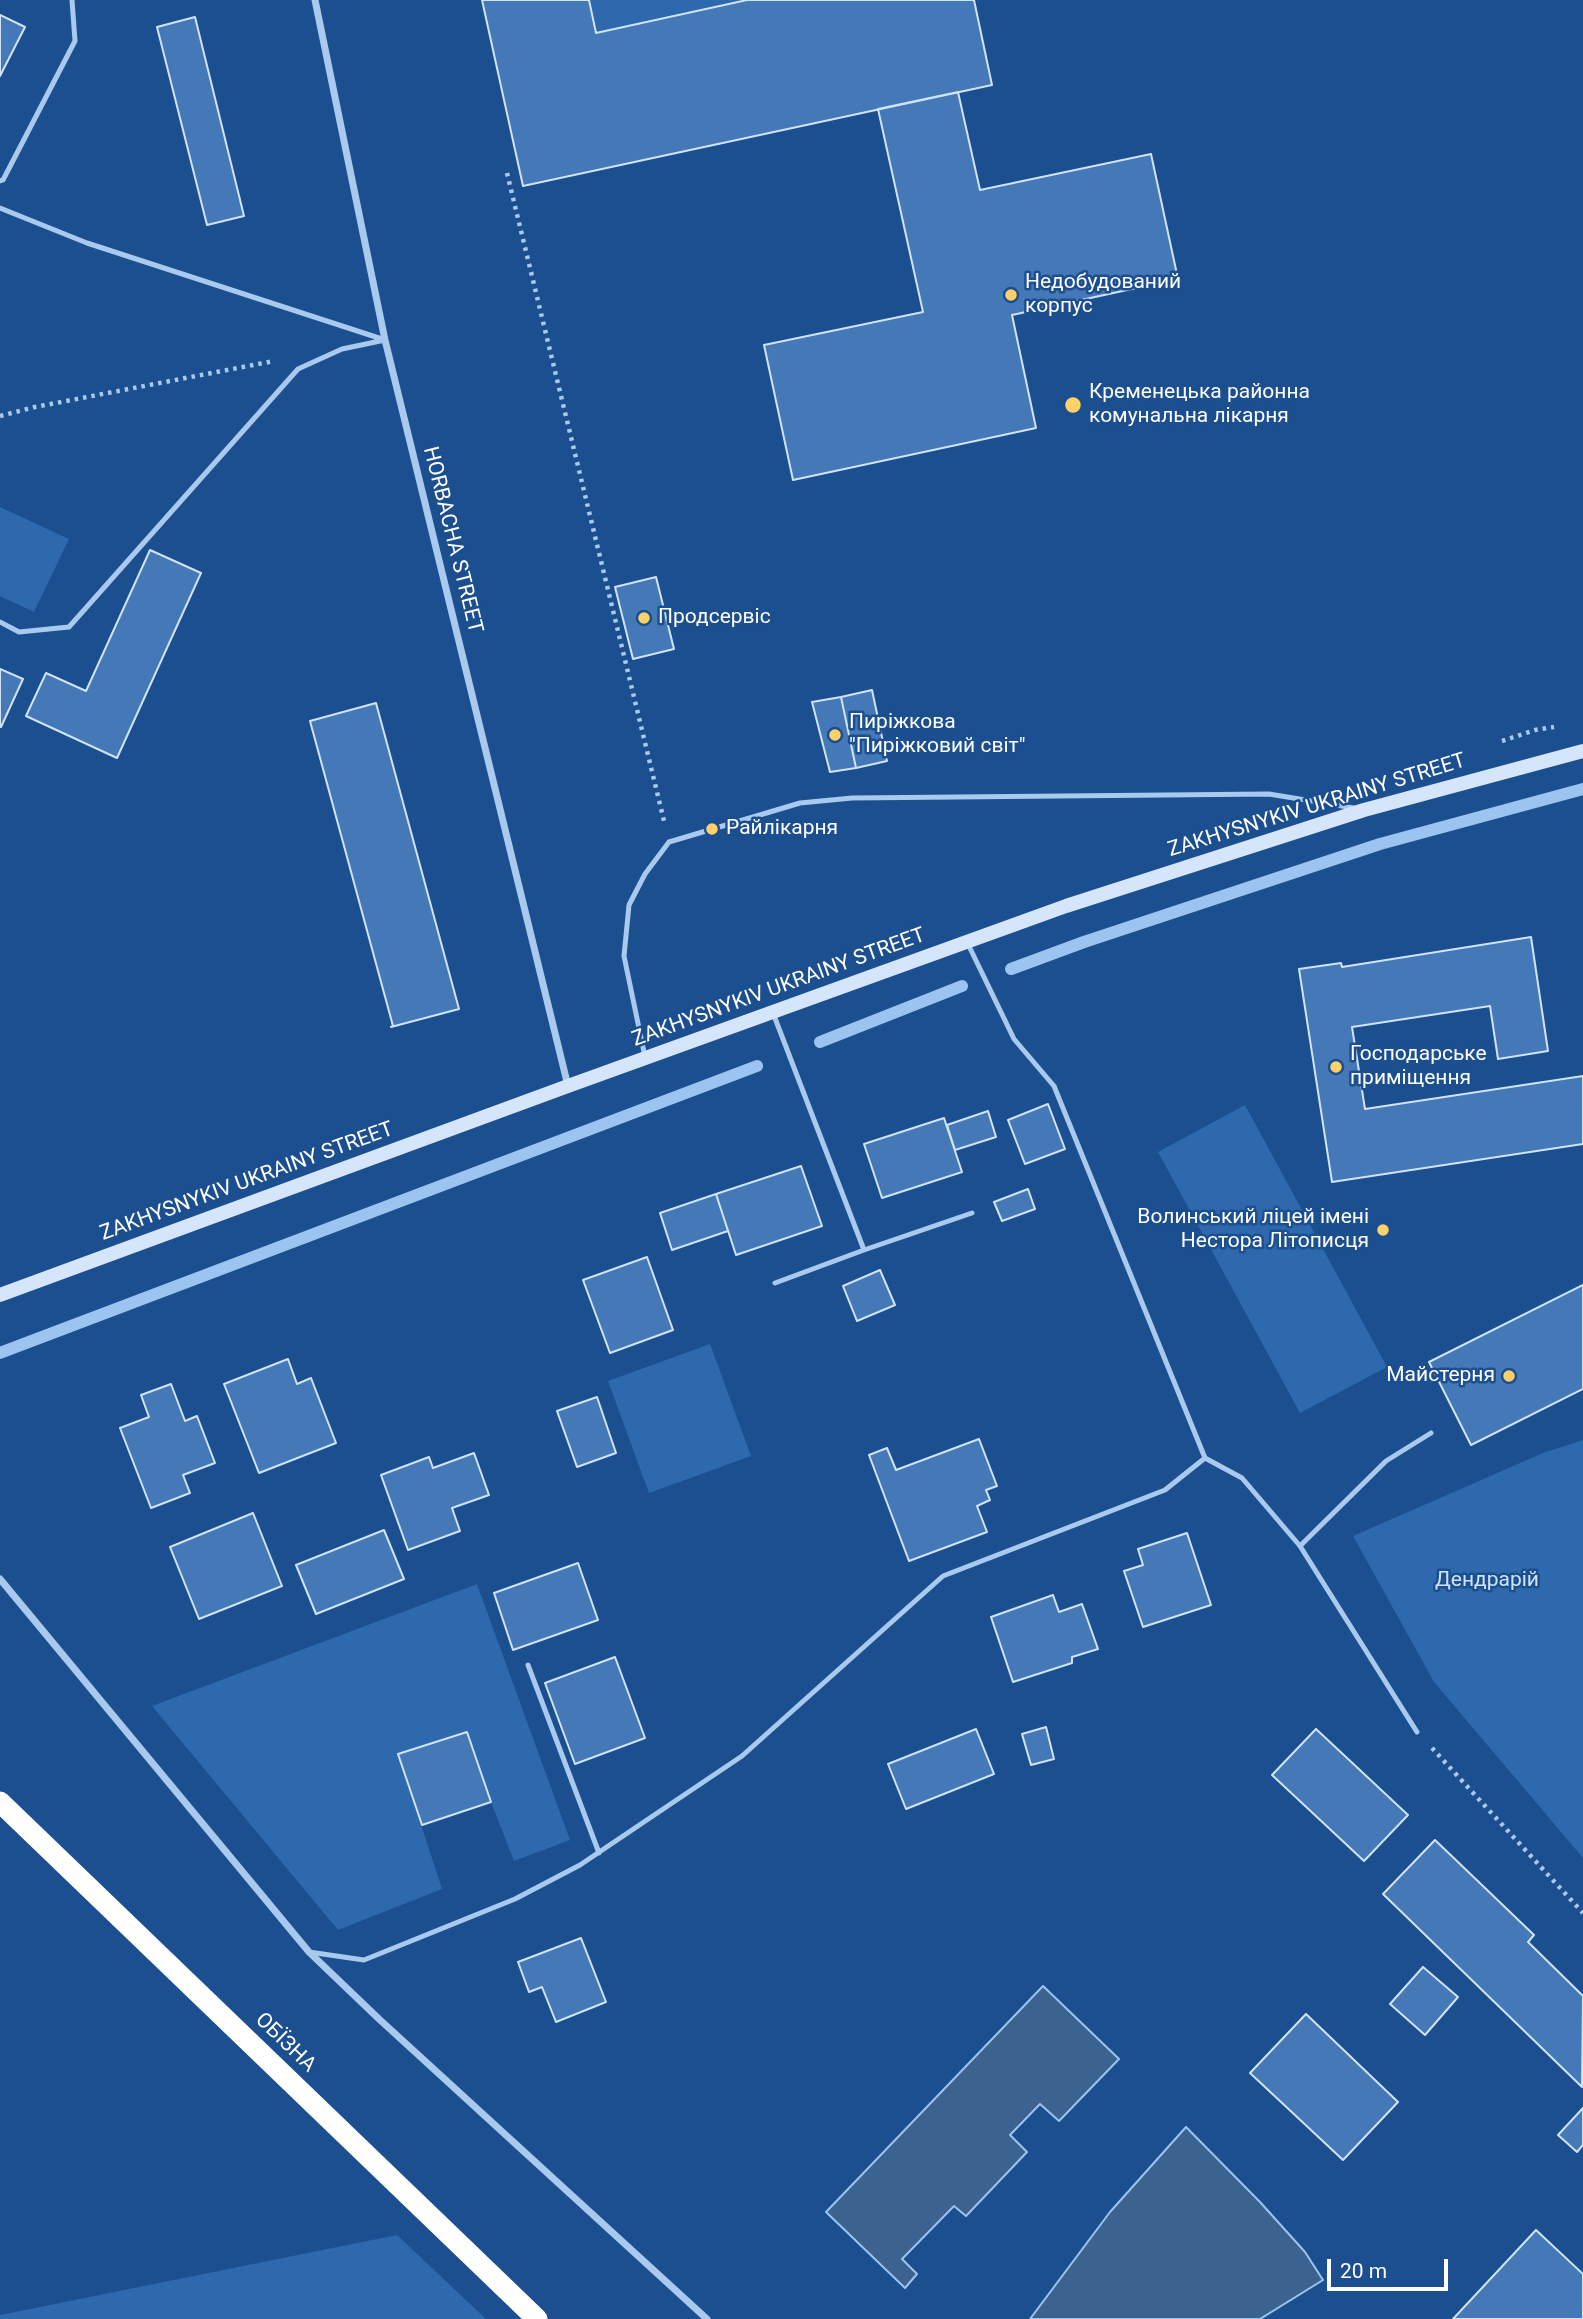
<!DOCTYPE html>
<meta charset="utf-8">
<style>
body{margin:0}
#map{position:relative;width:1583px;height:2319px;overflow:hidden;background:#1b4f8f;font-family:Roboto,sans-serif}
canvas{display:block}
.scale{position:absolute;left:1327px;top:2259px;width:121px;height:32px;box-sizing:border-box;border:4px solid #fff;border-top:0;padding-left:9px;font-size:21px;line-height:24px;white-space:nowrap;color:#fff;-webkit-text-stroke:5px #1b4f8f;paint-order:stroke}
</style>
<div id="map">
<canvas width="1583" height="2319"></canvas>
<div class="scale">20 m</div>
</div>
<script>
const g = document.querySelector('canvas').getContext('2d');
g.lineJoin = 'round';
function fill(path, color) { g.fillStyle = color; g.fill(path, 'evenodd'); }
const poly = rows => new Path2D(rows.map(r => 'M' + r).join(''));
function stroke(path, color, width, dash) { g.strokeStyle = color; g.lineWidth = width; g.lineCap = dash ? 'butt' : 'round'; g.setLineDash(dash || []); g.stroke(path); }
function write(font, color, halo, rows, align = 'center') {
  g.font = font + ' Roboto,sans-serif'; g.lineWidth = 5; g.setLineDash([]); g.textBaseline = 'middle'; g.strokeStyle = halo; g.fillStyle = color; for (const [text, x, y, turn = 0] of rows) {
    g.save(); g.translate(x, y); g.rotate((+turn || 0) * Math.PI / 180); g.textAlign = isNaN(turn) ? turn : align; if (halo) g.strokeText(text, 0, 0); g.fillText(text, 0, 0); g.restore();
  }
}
fill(poly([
 [589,0,747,0,596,33],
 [0,507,69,539,34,612,0,596],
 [1245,1105,1387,1367,1300,1413,1158,1152],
 [710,1344,751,1456,649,1493,608,1381],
 [1583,1440,1583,1858,1434,1682,1353,1536,1543,1453],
 [477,1584,570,1840,514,1861,491,1802,467,1732,398,1754,442,1889,338,1930,152,1706],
 [397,2235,486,2319,0,2319,0,2315]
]), '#2e69ad');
const water = poly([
 [1043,1986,1119,2059,1059,2121,1040,2104,1010,2135,1027,2152,966,2216,954,2206,902,2259,917,2274,905,2288,826,2212,1043,1986],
 [1186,2127,1260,2202,1305,2252,1323,2280,1260,2319,1030,2319,1110,2212,1186,2127]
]);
fill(water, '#3c6290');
stroke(water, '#9cc4f0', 2);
stroke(poly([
 [1011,969,1084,942,1380,844,1583,789],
 [820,1042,962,986],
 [0,1353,757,1066]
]), '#9cc4f0', 12);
const building = poly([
 [482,0,589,0,596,33,747,0,974,0,992,85,523,186,482,0],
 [0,15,25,27,0,76,0,15],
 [195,17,244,216,207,225,157,27,195,17],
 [958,92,980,190,1151,154,1178,279,1012,315,1036,428,793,480,764,345,923,312,878,109,958,92],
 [150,550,201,573,117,758,26,716,46,673,86,691,150,550],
 [656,577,674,649,633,659,615,587,656,577],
 [0,669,23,679,1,727,0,727,0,669],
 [872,690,887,761,856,768,841,697,872,690],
 [841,697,856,768,830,772,812,702,841,697],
 [376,703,459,1009,391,1027,393,1026,310,721,376,703],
 [1531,937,1548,1051,1498,1059,1490,1006,1352,1027,1365,1109,1583,1076,1583,1144,1332,1182,1299,969,1341,963,1342,967,1531,937],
 [1048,1104,1065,1149,1025,1164,1008,1120,1048,1104],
 [988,1111,996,1137,955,1150,947,1125,988,1111],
 [944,1118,962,1172,882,1198,864,1144,944,1118],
 [801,1166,822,1226,736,1255,716,1194,801,1166],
 [1028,1189,1035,1209,1002,1221,994,1202,1028,1189],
 [716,1194,728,1231,672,1250,660,1213,716,1194],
 [647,1257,673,1330,610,1353,583,1280,647,1257],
 [880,1270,895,1305,857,1321,843,1286,880,1270],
 [1583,1285,1583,1389,1471,1445,1429,1362,1583,1285],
 [288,1359,297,1384,311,1378,336,1443,259,1473,224,1384,288,1359],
 [171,1384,185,1421,197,1416,215,1463,183,1475,190,1493,151,1508,120,1428,149,1417,141,1395,171,1384],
 [597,1397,616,1453,577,1467,557,1411,597,1397],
 [979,1439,997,1486,986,1490,990,1500,977,1506,987,1532,909,1561,869,1455,887,1448,896,1470,979,1439],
 [474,1453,489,1495,452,1508,460,1531,408,1550,381,1475,429,1457,433,1468,474,1453],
 [253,1513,282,1586,199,1619,170,1547,253,1513],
 [384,1530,404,1579,316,1614,296,1565,384,1530],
 [1187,1533,1211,1605,1143,1627,1124,1571,1143,1565,1138,1549,1187,1533],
 [578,1563,598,1620,513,1650,494,1593,578,1563],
 [1053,1595,1059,1612,1082,1604,1098,1649,1072,1657,1072,1663,1013,1682,991,1617,1053,1595],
 [615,1657,645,1738,575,1764,545,1683,615,1657],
 [1046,1727,1054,1759,1031,1765,1022,1734,1046,1727],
 [976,1729,994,1774,906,1809,888,1764,976,1729],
 [1316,1729,1408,1815,1364,1861,1272,1775,1316,1729],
 [467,1732,491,1802,422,1825,398,1754,467,1732],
 [1435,1840,1534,1935,1528,1942,1583,1996,1582,2087,1383,1894,1435,1840],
 [581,1938,606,2002,556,2022,542,1987,529,1992,518,1962,581,1938],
 [1423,1967,1458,1997,1425,2035,1390,2004,1423,1967],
 [1306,2014,1398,2102,1343,2160,1250,2073,1306,2014],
 [1583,2108,1583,2145,1577,2152,1558,2135,1583,2108],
 [1536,2230,1583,2274,1583,2319,1453,2319,1536,2230]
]);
fill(building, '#4478b7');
stroke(building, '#cfe3fa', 2);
stroke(poly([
 [507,173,664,821],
 [0,416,35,407,274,361],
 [1502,741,1535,730,1554,727],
 [1432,1748,1583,1913]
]), '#a9c9ee', 4.5, [3.5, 5]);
stroke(poly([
 [0,181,3,180,75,41,72,0],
 [0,208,87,243,382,339],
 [0,622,19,632,69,627,298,369,342,349,385,340],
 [773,1013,864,1250,972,1213],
 [645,1057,624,956,629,905,645,874,669,842,800,803,852,798,1269,794,1354,808],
 [775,1283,864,1250],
 [1205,1458,1242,1478,1300,1546,1417,1732],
 [1300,1546,1386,1461,1431,1433],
 [528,1665,599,1853],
 [309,1952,364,1960,515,1899,580,1865,742,1756,943,1576,1165,1490,1205,1458,1054,1086,1014,1039,967,942]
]), '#a9c9ee', 5);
stroke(poly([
 [315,0,385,340,568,1086],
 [0,1579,309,1952,379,2019,707,2319]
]), '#a9c9ee', 7);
stroke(poly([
 [0,1295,568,1086,1066,906,1364,810,1583,751]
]), '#d6e6fa', 14);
stroke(poly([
 [0,1802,537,2319]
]), '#fff', 21);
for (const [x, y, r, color] of [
 [1011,295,7,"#ffd166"],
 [1073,405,9,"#ffd166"],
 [644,618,7,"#ffd166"],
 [835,735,7,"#ffd166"],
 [712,829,7,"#ffd166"],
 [1336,1067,7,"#ffd166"],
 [1383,1230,7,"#ffd166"],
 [1509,1376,7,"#ffd166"]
]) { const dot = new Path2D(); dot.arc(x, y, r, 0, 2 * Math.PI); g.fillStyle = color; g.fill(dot); stroke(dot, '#1b4f8f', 2.5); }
write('21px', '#fff', '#1b4f8f', [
 ["Недобудований",1025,283],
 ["корпус",1025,307],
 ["Кременецька районна",1089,393],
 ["комунальна лікарня",1089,417],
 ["Продсервіс",658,618],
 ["Пиріжкова",849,723],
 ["\"Пиріжковий світ\"",849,747],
 ["Райлікарня",726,829],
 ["Господарське",1350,1055],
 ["приміщення",1350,1079],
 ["Волинський ліцей імені",1369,1218,"right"],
 ["Нестора Літописця",1369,1242,"right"],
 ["Майстерня",1495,1376,"right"]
], 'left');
write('21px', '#fff', '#1b4f8f', [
 ["HORBACHA STREET",452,540,76],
 ["ZAKHYSNYKIV UKRAINY STREET",1317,806,-17],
 ["ZAKHYSNYKIV UKRAINY STREET",779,988,-20],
 ["ZAKHYSNYKIV UKRAINY STREET",247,1182,-20],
 ["ОБЇЗНА",285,2043,44]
]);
write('21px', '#cfe3fa', '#1b4f8f', [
 ["Дендрарій",1487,1581]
]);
</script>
